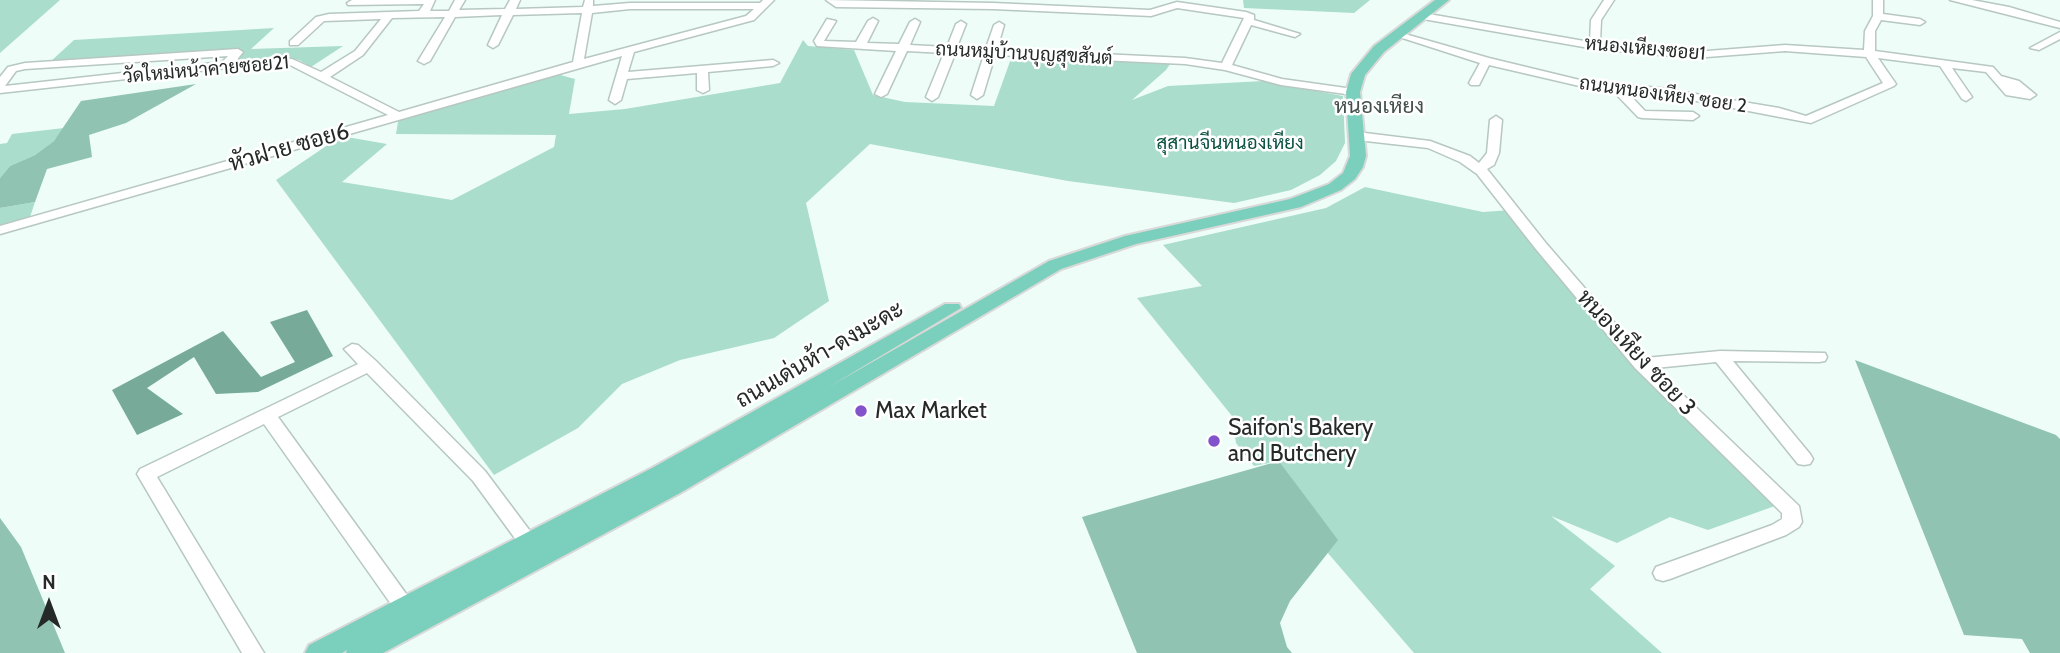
<!DOCTYPE html>
<meta charset="utf-8">
<style>
body{margin:0}
#map{position:relative;width:2060px;height:653px;overflow:hidden;background:#eefdf8;font-family:Cabin,sans-serif}
canvas{display:block}
.north{position:absolute;left:14px;top:569px;width:70px;height:70px;-webkit-text-stroke:5px #fff;paint-order:stroke;rotate:0deg;font-size:19px;font-weight:700;line-height:28px;text-align:center;color:#252a28}
.north::after{content:'';display:block;margin:auto;width:24px;height:32px;background:#252a28;clip-path:polygon(50% 0,100% 100%,50% 72%,0 100%)}
</style>
<div id="map">
<canvas width="2060" height="653"></canvas>
<div class="north">N</div>
</div>
<script>
const g = document.querySelector('canvas').getContext('2d');
g.lineJoin = 'round';
function fill(path, color) { g.fillStyle = color; g.fill(path, 'evenodd'); }
const poly = rows => new Path2D(rows.map(r => 'M' + r).join(''));
function stroke(path, color, width, dash) { g.strokeStyle = color; g.lineWidth = width; g.lineCap = dash ? 'butt' : 'round'; g.setLineDash(dash || []); g.stroke(path); }
function write(font, color, halo, rows, align = 'center') {
  g.font = font + ' Cabin,Sarabun,sans-serif'; g.lineWidth = 5; g.setLineDash([]); g.textBaseline = 'middle'; g.strokeStyle = halo; g.fillStyle = color; for (const [text, x, y, turn = 0] of rows) {
    g.save(); g.translate(x, y); g.rotate((+turn || 0) * Math.PI / 180); g.textAlign = isNaN(turn) ? turn : align; if (halo) g.strokeText(text, 0, 0); g.fillText(text, 0, 0); g.restore();
  }
}
fill(poly([
 [0,0,60,0,0,53],
 [1243,0,1370,0,1354,13,1244,8],
 [274,28,251,49,343,46,311,67,299,60,287,59,231,62,241,52,239,49,50,62,74,40],
 [803,40,808,46,854,50,873,95,905,102,994,106,1013,53,1172,61,1166,70,1132,100,1168,86,1264,81,1343,96,1345,143,1336,161,1320,175,1291,190,1234,203,1068,181,870,144,806,203,829,301,774,338,680,360,622,384,578,428,494,475,276,180,341,136,387,144,342,182,452,200,554,147,556,135,396,134,399,116,549,72,575,79,569,114,625,109,780,83],
 [64,128,54,141,35,155,10,166,0,178,0,144,7,143,12,134],
 [1365,187,1483,212,1511,210,1648,371,1783,503,1708,530,1670,517,1617,543,1551,516,1615,566,1590,589,1662,653,1414,653,1327,552,1337,540,1279,461,1254,466,1236,443,1232,416,1137,298,1202,286,1163,245,1326,208],
 [35,202,30,217,0,225,0,208]
]), '#adc');
fill(poly([
 [196,84,126,123,89,135,92,157,47,169,35,202,0,208,0,178,10,166,35,155,54,141,81,101],
 [1855,360,2056,435,2060,439,2060,653,2030,653,2022,639,1964,635],
 [1279,461,1338,540,1290,601,1280,623,1287,647,1292,653,1137,653,1082,517],
 [0,518,21,547,65,653,0,653]
]), '#90c3b2');
fill(poly([
 [307,310,333,356,258,392,216,394,194,357,147,388,183,414,137,435,112,390,223,331,261,377,295,362,270,322]
]), '#7a9');
const minor = poly([
 [352,0,435,0,430,11,449,11,455,0,465,0,459,10,505,9,510,0,520,0,516,9,583,7,585,0,593,0,593,6,630,3,760,3,763,0,774,0,754,20,634,52,628,72,773,60,779,63,773,66,708,72,709,90,703,93,697,90,697,73,627,79,621,100,615,104,609,100,622,56,0,234,0,226,388,115,290,65,244,66,0,93,0,77,8,67,25,63,238,49,243,52,236,61,292,59,321,72,355,51,381,19,324,21,298,45,290,45,290,41,316,17,329,14,419,11,424,4,348,5,347,3,352,0],
 [630,9,754,9,746,16,584,59,592,13,630,9],
 [582,13,573,62,399,112,330,77,363,55,392,18,445,17,418,61,424,64,430,61,455,17,502,15,488,45,493,48,498,45,513,15,582,13],
 [228,56,222,62,5,86,16,71,25,69,228,56],
 [826,0,993,3,1150,10,1177,2,1246,12,1254,15,1254,20,1300,34,1295,37,1251,25,1232,65,1282,79,1353,89,1359,92,1353,95,1281,85,1225,70,1185,64,995,55,983,95,977,99,971,95,984,55,955,54,938,97,932,101,926,97,944,53,907,51,887,94,881,97,875,94,896,51,817,46,814,41,827,19,836,21,824,41,856,42,868,21,873,18,878,21,867,43,899,44,910,22,915,19,920,22,910,45,947,47,956,24,961,21,966,24,957,47,986,48,994,25,999,22,1004,25,997,49,1185,58,1222,63,1244,18,1177,8,1151,16,993,9,836,7,826,0],
 [1604,0,1614,0,1601,20,1600,43,1694,52,1785,45,1864,50,1865,31,1873,16,1873,0,1883,0,1883,14,1920,19,1925,22,1920,25,1881,20,1875,31,1875,51,1993,67,2001,76,2019,81,2036,95,2030,99,2006,95,1986,72,1952,68,1972,97,1966,101,1962,99,1940,66,1878,58,1896,84,1894,86,1811,123,1660,94,1627,92,1645,111,1693,112,1699,116,1693,120,1642,118,1638,117,1613,91,1588,88,1489,65,1479,85,1471,85,1469,83,1480,63,1393,35,1398,32,1489,58,1588,82,1660,88,1779,108,1806,116,1883,83,1866,57,1785,51,1694,58,1595,49,1423,19,1418,16,1423,13,1590,42,1591,20,1604,0],
 [1950,0,1972,0,2009,7,2060,22,2060,28,1950,0],
 [2060,32,2060,39,2039,50,2030,48,2060,32],
 [1496,116,1502,120,1499,153,1494,165,1487,169,1545,242,1645,358,1720,351,1825,353,1827,357,1825,361,1819,362,1733,361,1810,454,1813,459,1810,464,1804,465,1798,464,1716,362,1655,368,1799,506,1802,522,1799,527,1786,535,1670,579,1663,581,1656,579,1653,573,1656,567,1772,525,1782,519,1782,513,1635,368,1535,248,1477,174,1460,162,1428,148,1357,140,1351,136,1357,132,1430,141,1470,156,1479,163,1487,153,1490,120,1496,116],
 [352,344,358,345,376,361,485,471,539,543,536,548,529,550,522,548,473,481,367,373,278,417,412,602,415,608,412,614,405,616,398,614,264,424,157,477,264,653,242,653,137,474,140,469,358,364,344,349,352,344]
]);
const major = poly([
 [1435,0,1449,0,1384,52,1365,75,1360,92,1366,156,1363,167,1355,179,1341,190,1301,207,1136,244,1061,269,680,493,383,653,346,653,347,650,342,653,305,653,309,645,652,468,945,304,959,304,961,308,827,388,1049,261,1125,236,1290,199,1329,184,1343,173,1350,156,1346,92,1351,74,1374,46,1435,0]
]);
stroke(minor, '#b7c7c1', 3);
stroke(major, '#d8d9d8', 4);
fill(minor, '#fff');
fill(major, '#7ad0bc');
for (const [x, y, r, color] of [
 [861,411,7,"#8353cc"],
 [1214,441,7,"#8353cc"]
]) { const dot = new Path2D(); dot.arc(x, y, r, 0, 2 * Math.PI); g.fillStyle = color; g.fill(dot); stroke(dot, '#fff', 2.5); }
write('19px', '#252a28', '#fff', [
 ["หนองเหียงซอย1",1645,49,5],
 ["ถนนหมู่บ้านบุญสุขสันต์",1024,54,3],
 ["วัดใหม่หน้าค่ายซอย21",206,70,-5],
 ["ถนนหนองเหียง ซอย 2",1663,95,8]
]);
write('19px', '#0a5140', '#fff', [
 ["สุสานจีนหนองเหียง",1230,143]
]);
write('21px', '#424f4a', '#fff', [
 ["หนองเหียง",1379,107]
]);
write('23px', '#252a28', '#fff', [
 ["หัวฝาย ซอย6",289,148,-16],
 ["หนองเหียง ซอย 3",1636,353,47],
 ["ถนนเด่นห้า-ดงมะดะ",820,355,-30]
]);
write('23px', '#252a28', '#fff', [
 ["Max Market",875,411],
 ["Saifon's Bakery",1228,428],
 ["and Butchery",1228,454]
], 'left');
</script>
